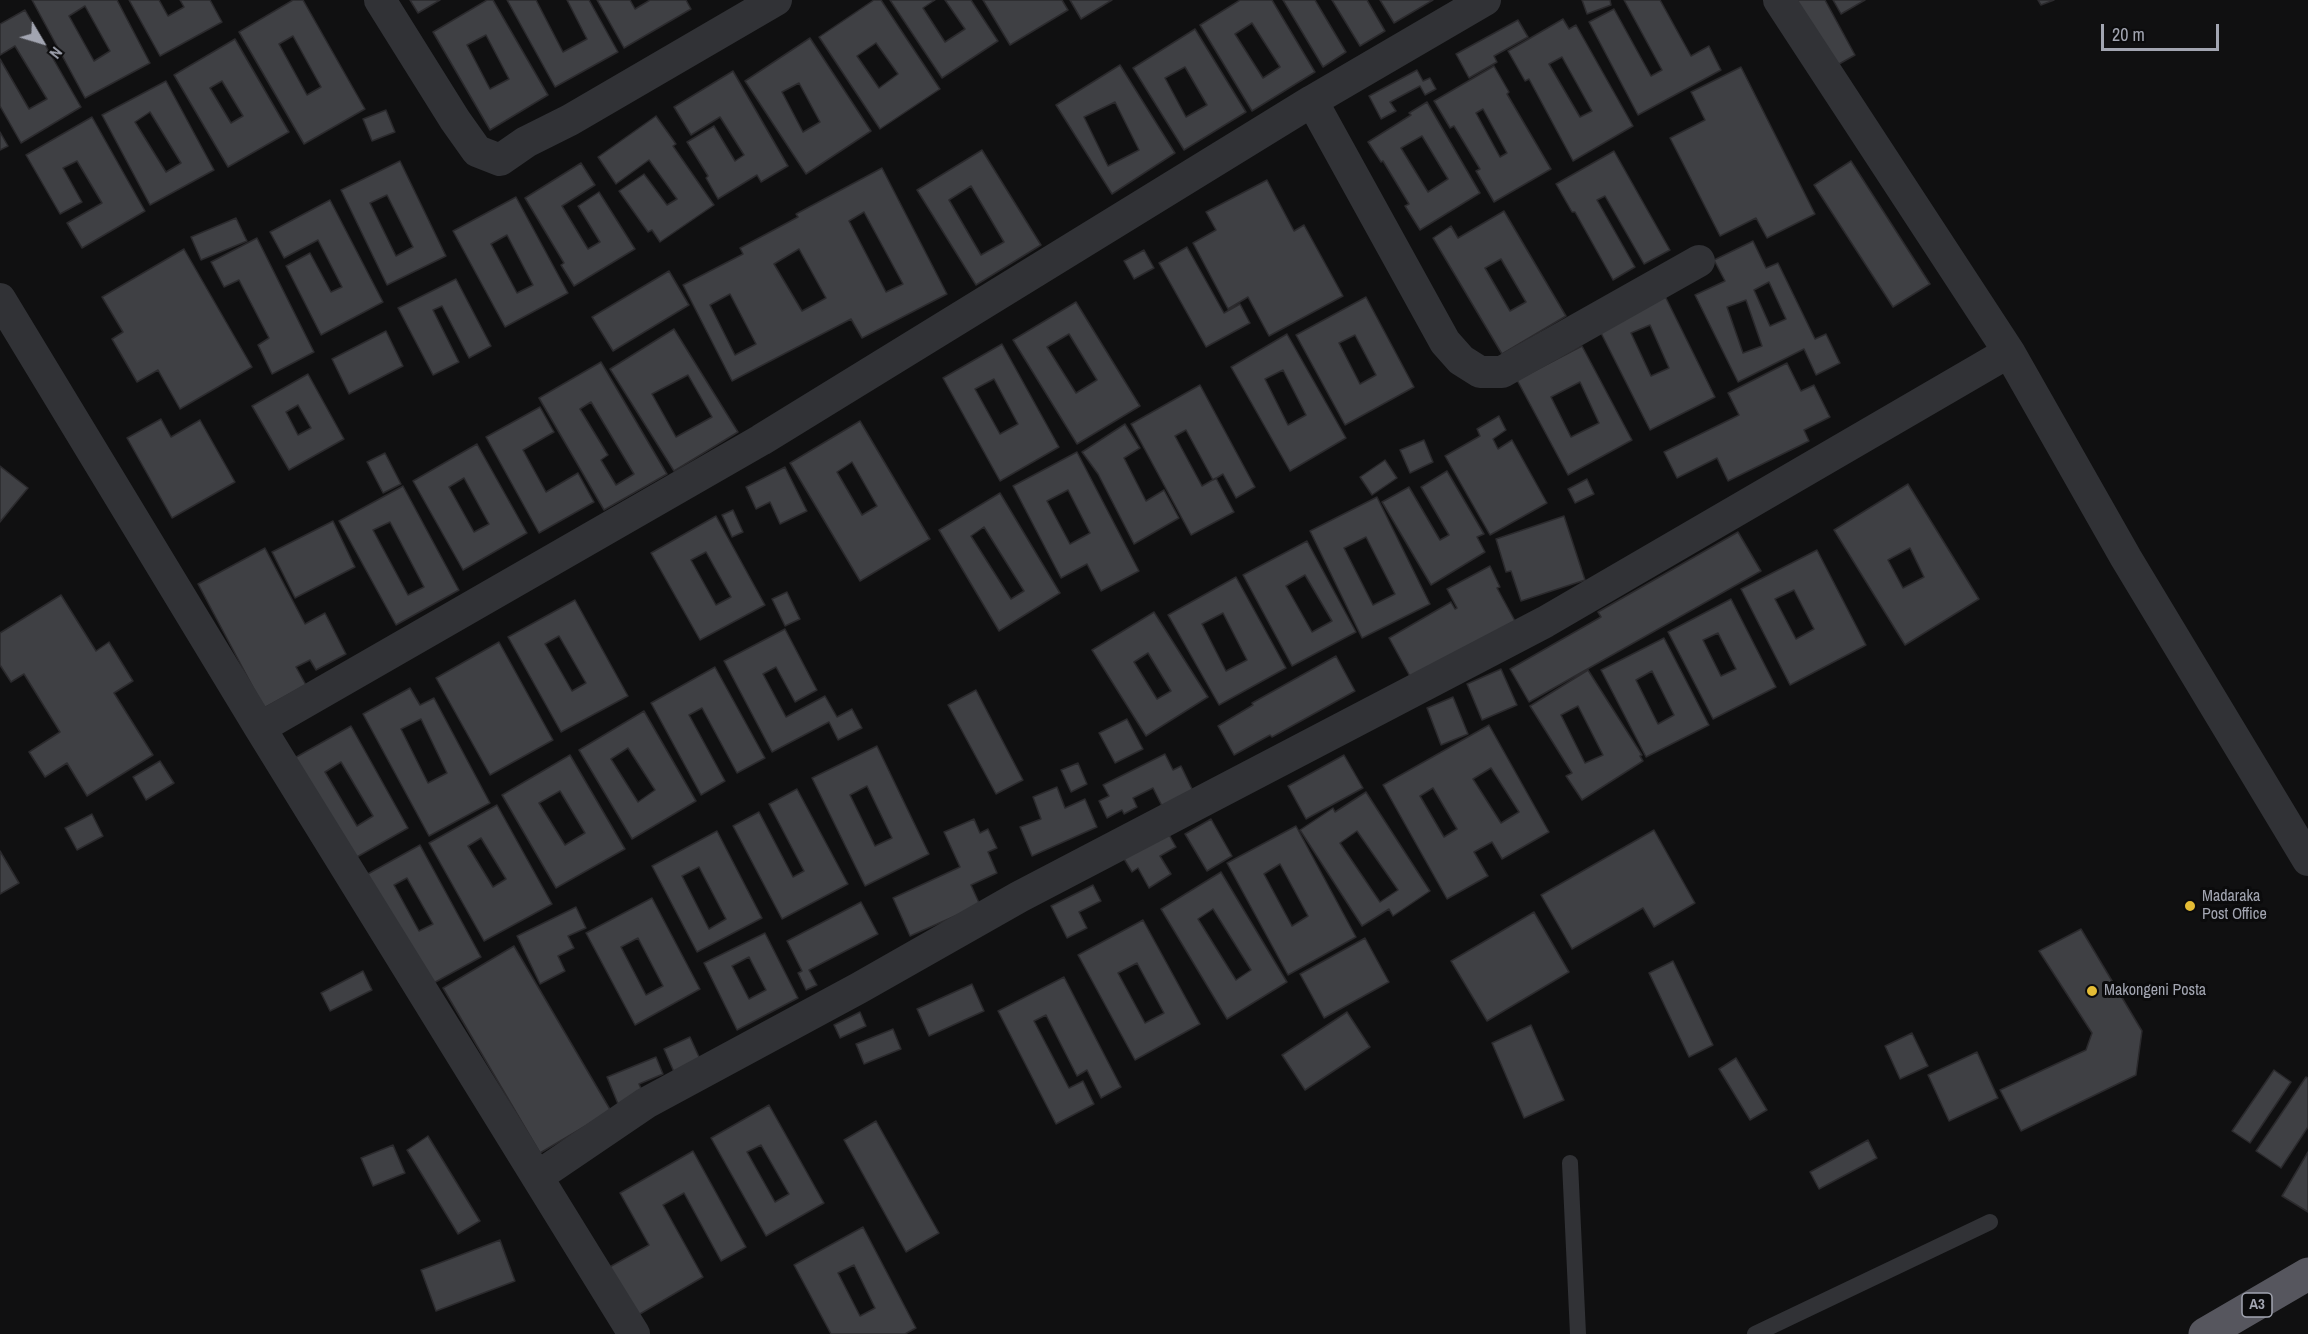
<!DOCTYPE html>
<style>
body{margin:0}
#map{position:relative;width:2308px;height:1334px;overflow:hidden;background:#101011;font-family:"Archivo Narrow",sans-serif}
canvas{display:block}
.north{position:absolute;left:12px;top:12px;width:60px;height:60px;-webkit-text-stroke:4px #0b0b0c;paint-order:stroke;rotate:128deg;font-size:16px;font-weight:700;line-height:24px;text-align:center;color:#a2a5b1}
.north::after{content:'';display:block;margin:auto;width:21px;height:27px;background:#a2a5b1;clip-path:polygon(50% 0,100% 100%,50% 72%,0 100%)}
.scale{position:absolute;left:2101px;top:24px;width:118px;height:27px;box-sizing:border-box;border:3px solid #a2a5b1;border-top:0;padding-left:8px;font-size:18px;line-height:21px;white-space:nowrap;color:#a2a5b1;-webkit-text-stroke:4px #0b0b0c;paint-order:stroke}
</style>
<div id="map">
<canvas width="2308" height="1334"></canvas>
<div class="north">N</div>
<div class="scale">20 m</div>
</div>
<script>
const g = document.querySelector('canvas').getContext('2d');
g.lineJoin = 'round';
function fill(path, color) { g.fillStyle = color; g.fill(path, 'evenodd'); }
const poly = rows => new Path2D(rows.map(r => 'M' + r).join(''));
function stroke(path, color, width, dash) { g.strokeStyle = color; g.lineWidth = width; g.lineCap = dash ? 'butt' : 'round'; g.setLineDash(dash || []); g.stroke(path); }
function write(font, color, halo, rows, align = 'center') {
  g.font = font + ' "Archivo Narrow",sans-serif'; g.lineWidth = 6; g.setLineDash([]); g.textBaseline = 'middle'; g.strokeStyle = halo; g.fillStyle = color; for (const [text, x, y, turn = 0] of rows) {
    g.save(); g.translate(x, y); g.rotate((+turn || 0) * Math.PI / 180); g.textAlign = isNaN(turn) ? turn : align; if (halo) g.strokeText(text, 0, 0); g.fillText(text, 0, 0); g.restore();
  }
}
const building = poly([
 [32,0,117,0,150,63,85,98,32,0],
 [85,6,110,51,94,61,69,16,85,6],
 [129,0,159,0,168,16,184,7,180,0,210,0,222,22,160,56,129,0],
 [293,0,303,0,365,109,304,144,239,32,293,0],
 [293,36,321,87,307,95,279,44,293,36],
 [410,0,440,0,418,13,410,0],
 [487,0,493,0,548,95,490,130,433,32,487,0],
 [486,35,509,79,490,89,467,45,486,35],
 [507,0,536,0,563,52,587,39,567,0,589,0,618,52,555,87,507,0],
 [597,0,630,0,635,9,650,0,686,0,691,9,624,48,597,0],
 [874,0,881,0,940,89,880,129,819,37,874,0],
 [876,43,898,74,879,88,857,56,876,43],
 [890,0,935,0,923,8,945,42,965,29,945,0,971,0,998,41,942,78,890,0],
 [983,0,1062,0,1068,10,1010,45,983,0],
 [1070,0,1112,0,1081,19,1070,0],
 [1240,0,1272,0,1315,72,1252,111,1200,25,1240,0],
 [1252,23,1280,67,1263,78,1235,34,1252,23],
 [1283,0,1315,0,1346,52,1323,67,1283,0],
 [1332,0,1367,0,1385,31,1360,46,1332,0],
 [1380,0,1433,0,1394,23,1380,0],
 [1582,0,1610,0,1611,5,1587,14,1582,0],
 [1624,0,1660,0,1691,56,1709,46,1721,70,1638,115,1589,22,1614,9,1651,76,1662,70,1624,0],
 [1795,0,1825,0,1855,55,1832,68,1795,0],
 [1833,0,1865,0,1841,14,1833,0],
 [2038,0,2054,0,2041,5,2038,0],
 [25,10,81,107,21,143,0,106,0,59,29,109,47,99,15,46,0,55,0,24,25,10],
 [1563,19,1569,29,1576,25,1633,126,1573,161,1529,79,1525,81,1508,51,1563,19],
 [1562,57,1592,111,1580,117,1549,64,1562,57],
 [1518,20,1528,37,1494,56,1497,62,1469,78,1456,54,1518,20],
 [1195,29,1246,112,1184,150,1133,68,1195,29],
 [1185,67,1207,105,1186,117,1165,78,1185,67],
 [810,38,871,131,806,174,745,81,810,38],
 [799,83,820,122,803,132,782,92,799,83],
 [235,39,289,132,228,167,174,75,235,39],
 [222,81,243,116,231,123,210,88,222,81],
 [1120,65,1175,153,1112,194,1056,105,1120,65],
 [1115,102,1139,150,1108,166,1084,117,1115,102],
 [1494,66,1509,92,1507,94,1551,169,1494,202,1476,171,1480,169,1454,126,1450,128,1434,101,1494,66],
 [1483,109,1507,153,1500,157,1476,113,1483,109],
 [1741,67,1815,214,1767,238,1756,218,1720,236,1670,138,1705,120,1691,92,1741,67],
 [1417,70,1423,81,1430,78,1436,89,1425,95,1420,86,1390,102,1396,111,1381,119,1369,96,1417,70],
 [733,71,788,166,761,182,757,175,718,199,706,178,708,176,687,142,714,126,735,161,744,155,720,117,691,135,674,107,733,71],
 [166,81,214,170,150,205,102,115,166,81],
 [150,112,181,163,166,172,135,122,150,112],
 [1427,102,1480,193,1420,230,1405,206,1409,204,1383,161,1381,162,1368,142,1411,115,1409,113,1427,102],
 [1422,136,1448,179,1428,192,1401,148,1422,136],
 [386,110,395,132,372,141,363,119,386,110],
 [656,116,676,144,673,146,714,205,660,242,652,230,648,232,619,191,644,174,667,205,677,199,649,160,616,184,598,157,656,116],
 [92,117,145,211,82,248,67,223,102,203,77,161,63,168,82,202,60,214,26,155,92,117],
 [0,132,8,146,0,150,0,132],
 [982,150,1041,245,976,285,917,190,982,150],
 [971,186,1004,242,981,255,949,200,971,186],
 [1614,151,1670,250,1644,264,1605,196,1597,200,1635,267,1613,280,1575,212,1572,212,1556,184,1614,151],
 [400,161,446,256,387,285,341,190,400,161],
 [387,195,413,247,396,256,370,203,387,195],
 [1851,161,1930,284,1893,307,1814,185,1851,161],
 [581,163,595,185,562,206,588,249,600,242,578,206,599,192,635,249,574,286,561,265,564,263,525,198,581,163],
 [882,168,947,294,862,338,851,319,732,381,683,285,743,254,740,248,798,217,796,214,882,168],
 [864,212,903,284,886,292,849,221,864,212],
 [799,249,826,298,802,311,774,264,799,249],
 [730,294,756,344,735,355,710,305,730,294],
 [1267,180,1294,231,1304,225,1343,296,1269,336,1248,297,1228,309,1193,243,1216,230,1206,212,1267,180],
 [516,197,568,293,505,327,453,231,516,197],
 [507,235,533,285,517,293,491,244,507,235],
 [330,200,383,302,321,335,286,266,310,253,331,292,342,287,318,240,284,258,270,232,330,200],
 [1504,211,1566,316,1502,354,1433,238,1451,226,1458,238,1504,211],
 [1501,259,1526,302,1510,311,1485,268,1501,259],
 [236,218,247,241,201,260,191,237,236,218],
 [257,238,314,352,272,374,258,345,269,338,239,280,224,287,211,262,257,238],
 [1753,241,1766,268,1778,263,1815,339,1826,334,1840,363,1816,375,1804,349,1738,382,1695,295,1725,281,1714,260,1753,241],
 [1769,282,1786,319,1770,326,1754,290,1769,282],
 [1746,300,1762,346,1743,353,1727,307,1746,300],
 [1187,247,1224,313,1240,304,1250,323,1206,347,1159,263,1187,247],
 [184,249,252,367,180,409,158,370,137,382,112,339,123,332,102,297,184,249],
 [1144,250,1154,268,1134,279,1124,261,1144,250],
 [669,271,689,305,613,351,592,317,669,271],
 [456,279,491,346,469,358,442,306,433,310,459,362,433,375,398,308,456,279],
 [1664,294,1715,397,1650,430,1598,327,1664,294],
 [1650,325,1669,368,1651,376,1631,333,1650,325],
 [1366,297,1414,387,1345,425,1296,335,1366,297],
 [1355,335,1376,375,1360,384,1339,343,1355,335],
 [1076,302,1140,406,1077,444,1013,340,1076,302],
 [1069,334,1097,380,1076,393,1047,347,1069,334],
 [674,329,738,432,674,471,610,369,674,329],
 [688,375,712,417,676,437,652,394,688,375],
 [386,331,403,366,349,394,332,359,386,331],
 [1287,334,1346,438,1290,471,1231,367,1287,334],
 [1283,370,1306,415,1288,425,1265,379,1283,370],
 [1002,344,1059,447,1000,481,943,378,1002,344],
 [994,379,1018,424,1000,434,975,389,994,379],
 [1582,346,1632,440,1568,475,1517,380,1582,346],
 [1580,382,1599,423,1571,437,1551,397,1580,382],
 [601,362,667,474,604,510,539,398,601,362],
 [591,402,634,474,616,485,601,460,608,455,580,409,591,402],
 [1787,363,1801,391,1814,385,1830,417,1804,430,1809,441,1728,481,1717,458,1677,478,1664,452,1739,415,1728,393,1787,363],
 [308,374,344,439,289,470,252,406,308,374],
 [298,405,311,428,298,435,286,412,298,405],
 [1200,385,1255,487,1236,498,1223,474,1213,480,1186,430,1175,436,1202,486,1216,478,1234,512,1191,535,1131,424,1200,385],
 [540,407,554,432,523,450,546,492,578,473,594,502,539,533,486,437,540,407],
 [1499,416,1506,430,1493,439,1498,449,1512,440,1547,503,1490,535,1445,456,1480,436,1477,429,1499,416],
 [161,419,171,437,200,420,235,482,172,518,127,438,161,419],
 [860,421,930,539,860,581,790,463,860,421],
 [852,462,877,506,862,515,837,472,852,462],
 [1125,424,1140,448,1124,458,1146,501,1164,490,1179,518,1134,544,1098,474,1082,452,1125,424],
 [1424,440,1433,462,1410,473,1400,450,1424,440],
 [477,444,527,533,463,570,413,481,477,444],
 [464,478,489,524,474,532,449,487,464,478],
 [1077,452,1139,571,1101,591,1087,564,1061,578,1013,486,1077,452],
 [1068,490,1090,533,1070,544,1047,501,1068,490],
 [385,453,401,484,383,493,367,462,385,453],
 [1385,460,1397,478,1372,495,1360,477,1385,460],
 [0,466,28,488,0,522,0,466],
 [785,467,807,511,780,524,770,502,756,509,746,487,785,467],
 [1447,471,1484,534,1477,537,1485,552,1431,585,1382,502,1409,487,1440,540,1449,535,1421,487,1447,471],
 [1587,479,1594,494,1575,503,1568,489,1587,479],
 [1908,484,1979,599,1905,645,1834,530,1908,484],
 [1910,548,1924,577,1903,588,1888,560,1910,548],
 [403,486,459,590,396,625,339,521,403,486],
 [390,522,424,587,408,595,373,530,390,522],
 [1000,493,1060,593,999,631,939,530,1000,493],
 [984,527,1024,591,1011,599,971,536,984,527],
 [1377,497,1430,604,1362,638,1310,531,1377,497],
 [1366,537,1395,594,1373,605,1344,548,1366,537],
 [733,510,743,532,732,537,722,515,733,510],
 [716,516,765,605,700,640,651,553,716,516],
 [706,552,731,597,716,605,691,560,706,552],
 [1564,516,1585,580,1521,601,1511,571,1506,572,1496,539,1564,516],
 [333,521,355,567,295,598,272,552,333,521],
 [1738,532,1761,571,1529,702,1510,669,1601,617,1598,612,1738,532],
 [1307,541,1356,632,1292,666,1243,575,1307,541],
 [1305,575,1332,621,1312,632,1286,586,1305,575],
 [265,548,305,624,325,613,346,654,316,670,310,660,296,667,306,685,264,708,198,584,265,548],
 [1817,550,1866,645,1790,685,1741,589,1817,550],
 [1794,590,1814,629,1796,639,1775,599,1794,590],
 [1490,566,1500,587,1497,588,1515,621,1412,680,1389,638,1451,602,1455,609,1457,608,1447,589,1490,566],
 [1236,577,1286,668,1219,705,1168,615,1236,577],
 [1223,613,1247,660,1226,671,1202,624,1223,613],
 [787,592,800,619,785,626,772,599,787,592],
 [61,595,96,651,109,642,133,681,114,693,153,755,87,796,67,763,45,777,29,752,60,732,24,674,11,682,0,665,0,633,61,595],
 [1731,599,1776,687,1713,719,1668,632,1731,599],
 [1718,633,1736,669,1721,676,1703,640,1718,633],
 [575,600,628,696,561,732,508,637,575,600],
 [559,636,586,683,572,691,545,644,559,636],
 [1154,612,1208,697,1146,736,1092,650,1154,612],
 [1148,653,1171,691,1157,699,1134,662,1148,653],
 [785,629,817,690,795,702,776,667,763,674,786,717,825,696,837,717,852,709,862,728,838,740,829,722,772,752,724,661,785,629],
 [1664,638,1709,725,1646,757,1601,670,1664,638],
 [1652,671,1674,715,1658,724,1636,680,1652,671],
 [499,642,553,740,490,775,436,678,499,642],
 [1336,656,1355,691,1272,737,1270,735,1234,755,1218,726,1253,705,1252,703,1336,656],
 [715,667,765,758,737,773,702,708,689,715,725,781,701,795,651,703,715,667],
 [1501,669,1517,705,1482,720,1467,684,1501,669],
 [1588,670,1642,755,1640,756,1643,761,1582,800,1566,776,1572,773,1530,706,1588,670],
 [1578,706,1603,755,1585,763,1561,715,1578,706],
 [410,688,420,705,434,698,490,803,429,836,363,714,410,688],
 [421,719,447,773,428,783,401,729,421,719],
 [976,690,1023,780,996,794,948,705,976,690],
 [1453,697,1468,734,1441,745,1427,708,1453,697],
 [644,711,696,801,632,839,579,750,644,711],
 [628,748,655,790,638,802,611,759,628,748],
 [1127,719,1143,749,1115,763,1099,733,1127,719],
 [1489,725,1549,832,1502,859,1492,842,1474,852,1488,876,1447,899,1383,785,1489,725],
 [1491,768,1519,812,1501,823,1473,779,1491,768],
 [1433,788,1457,829,1444,837,1420,796,1433,788],
 [351,726,408,828,348,862,291,760,351,726],
 [341,762,373,816,357,826,325,772,341,762],
 [877,746,929,854,865,886,812,778,877,746],
 [867,786,892,838,875,846,850,795,867,786],
 [1165,754,1173,770,1181,766,1193,791,1162,806,1153,788,1133,798,1137,807,1124,814,1122,810,1107,818,1099,801,1109,796,1103,785,1165,754],
 [570,755,625,849,556,888,502,795,570,755],
 [560,791,585,833,565,845,539,803,560,791],
 [1344,755,1363,788,1306,819,1288,786,1344,755],
 [160,761,174,783,146,800,133,777,160,761],
 [1078,763,1087,784,1071,792,1061,770,1078,763],
 [1057,787,1065,808,1085,799,1097,827,1032,856,1020,827,1041,819,1033,797,1057,787],
 [797,789,848,884,782,919,733,826,759,812,793,877,804,871,769,804,797,789],
 [1366,792,1430,891,1393,916,1389,909,1362,926,1300,830,1333,808,1335,812,1366,792],
 [1357,831,1398,890,1380,902,1340,843,1357,831],
 [497,805,552,904,484,941,429,843,497,805],
 [481,838,506,879,493,887,468,846,481,838],
 [92,814,103,836,77,850,65,828,92,814],
 [974,819,980,833,988,829,997,848,988,852,997,873,971,885,980,905,910,936,893,898,960,867,944,832,974,819],
 [1211,819,1232,856,1207,871,1185,834,1211,819],
 [1296,826,1356,937,1288,975,1227,863,1296,826],
 [1280,864,1308,916,1292,926,1264,874,1280,864],
 [1654,830,1695,903,1654,927,1643,908,1572,949,1541,895,1654,830],
 [717,831,762,918,697,952,652,866,717,831],
 [699,867,726,919,709,929,682,876,699,867],
 [1168,833,1176,847,1160,856,1171,874,1149,888,1138,868,1132,872,1123,857,1168,833],
 [420,845,481,957,419,991,357,880,420,845],
 [407,878,433,924,419,931,394,885,407,878],
 [0,851,19,883,0,894,0,851],
 [1221,872,1287,982,1227,1019,1161,909,1221,872],
 [1213,909,1251,970,1236,980,1198,919,1213,909],
 [1093,885,1101,901,1079,912,1087,928,1067,938,1051,906,1093,885],
 [652,898,700,989,635,1025,586,933,652,898],
 [638,938,663,986,646,995,621,947,638,938],
 [861,902,878,934,809,970,817,985,806,990,798,973,802,971,787,941,861,902],
 [576,907,586,928,568,936,574,948,558,956,565,971,540,984,517,936,576,907],
 [1534,912,1569,972,1487,1021,1451,961,1534,912],
 [1143,920,1200,1024,1135,1060,1078,955,1143,920],
 [1137,963,1164,1013,1145,1023,1118,973,1137,963],
 [2081,929,2142,1031,2136,1075,2021,1131,2000,1090,2086,1050,2092,1033,2039,951,2081,929],
 [765,933,798,998,737,1030,704,963,765,933],
 [749,957,766,990,749,999,732,966,749,957],
 [1365,938,1389,982,1324,1018,1300,974,1365,938],
 [514,946,611,1111,540,1153,443,988,514,946],
 [1673,961,1713,1045,1689,1057,1649,973,1673,961],
 [363,971,372,990,330,1011,321,993,363,971],
 [1064,977,1121,1087,1101,1098,1087,1070,1077,1076,1046,1015,1034,1021,1069,1088,1083,1081,1094,1104,1056,1124,998,1011,1064,977],
 [972,984,984,1011,929,1036,917,1009,972,984],
 [860,1012,866,1026,840,1038,834,1025,860,1012],
 [1347,1012,1370,1047,1305,1090,1282,1055,1347,1012],
 [1531,1025,1564,1100,1524,1118,1492,1043,1531,1025],
 [893,1029,901,1049,864,1064,856,1044,893,1029],
 [1912,1033,1928,1066,1900,1079,1885,1046,1912,1033],
 [690,1037,700,1059,674,1072,664,1049,690,1037],
 [1977,1052,1998,1098,1949,1121,1928,1075,1977,1052],
 [656,1057,663,1074,639,1084,643,1093,618,1104,607,1077,656,1057],
 [1736,1058,1767,1110,1750,1120,1719,1069,1736,1058],
 [2274,1070,2291,1082,2250,1143,2232,1131,2274,1070],
 [2306,1077,2308,1078,2308,1127,2281,1168,2256,1151,2306,1077],
 [769,1105,824,1203,766,1236,711,1138,769,1105],
 [761,1145,789,1194,775,1202,747,1152,761,1145],
 [876,1121,939,1233,906,1252,844,1140,876,1121],
 [428,1136,480,1221,458,1234,407,1150,428,1136],
 [1868,1140,1877,1158,1819,1189,1810,1172,1868,1140],
 [393,1145,405,1173,373,1186,361,1158,393,1145],
 [693,1151,746,1247,721,1261,684,1193,663,1205,703,1277,633,1318,606,1269,649,1245,620,1193,693,1151],
 [2308,1152,2308,1212,2282,1196,2308,1152],
 [863,1227,916,1328,905,1334,831,1334,794,1265,863,1227],
 [854,1265,875,1308,860,1316,838,1273,854,1265],
 [500,1240,515,1281,436,1311,421,1270,500,1240]
]);
fill(building, '#3f4044');
stroke(building, '#2b2a2d', 1.5);
stroke(poly([
 [1570,1163,1578,1334],
 [1755,1334,1990,1222]
]), '#313236', 16);
stroke(poly([
 [380,0,455,120,477,151,500,160,526,142,570,120,776,0],
 [1779,0,2009,352,2126,558,2308,860],
 [1312,101,1445,342,1461,360,1480,372,1502,372,1699,261],
 [0,299,260,728,634,1334],
 [260,728,761,440,1312,101,1485,0],
 [537,1177,646,1103,859,988,1019,897,1545,622,2009,352]
]), '#313236', 32);
stroke(poly([
 [2205,1334,2308,1274]
]), '#56565e', 33);
for (const [x, y, r, color] of [
 [2190,906,6,"#e4bc35"],
 [2092,991,6,"#e4bc35"]
]) { const dot = new Path2D(); dot.arc(x, y, r, 0, 2 * Math.PI); g.fillStyle = color; g.fill(dot); stroke(dot, '#0b0b0c', 2); }
for (const [x, y, w] of [
 [2257,1305,30]
]) { const box = new Path2D(); box.roundRect(x - w / 2, y - 12, w, 24, 4.5); g.fillStyle = '#0b0b0c'; g.fill(box); stroke(box, '#a2a5b1', 1.5); }
write('bold 15px', '#a2a5b1', null, [
 ["A3",2257,1305]
]);
write('16px', '#a2a5b1', '#0b0b0c', [
 ["Madaraka",2202,897],
 ["Post Office",2202,915],
 ["Makongeni Posta",2104,991]
], 'left');
</script>
